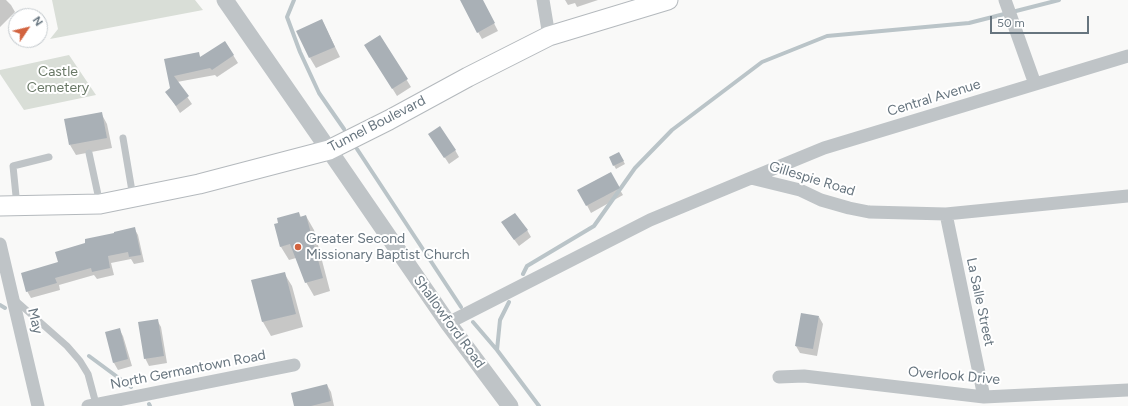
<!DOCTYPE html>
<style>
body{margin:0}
#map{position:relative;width:1128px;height:406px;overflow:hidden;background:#f9f9f8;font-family:Figtree,sans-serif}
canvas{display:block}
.north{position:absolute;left:8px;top:8px;width:40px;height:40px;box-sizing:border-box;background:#fff;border:1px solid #c2c8cc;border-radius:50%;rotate:55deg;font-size:11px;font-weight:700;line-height:16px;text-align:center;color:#67757f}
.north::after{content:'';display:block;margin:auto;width:14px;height:18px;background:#d2633f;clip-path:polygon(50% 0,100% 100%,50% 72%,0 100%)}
.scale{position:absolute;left:990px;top:16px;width:99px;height:18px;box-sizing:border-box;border:2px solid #67757f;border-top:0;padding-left:5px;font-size:12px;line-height:14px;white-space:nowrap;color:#67757f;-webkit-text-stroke:3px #fff;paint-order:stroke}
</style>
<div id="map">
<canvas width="1128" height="406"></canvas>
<div class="north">N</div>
<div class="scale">50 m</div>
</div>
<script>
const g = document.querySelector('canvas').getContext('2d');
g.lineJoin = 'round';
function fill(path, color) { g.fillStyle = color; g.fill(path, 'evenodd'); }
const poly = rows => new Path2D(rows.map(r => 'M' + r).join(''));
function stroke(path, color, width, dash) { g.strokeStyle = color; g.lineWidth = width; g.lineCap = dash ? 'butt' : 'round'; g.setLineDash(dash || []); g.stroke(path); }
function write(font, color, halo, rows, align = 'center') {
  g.font = font + ' Figtree,sans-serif'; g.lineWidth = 4; g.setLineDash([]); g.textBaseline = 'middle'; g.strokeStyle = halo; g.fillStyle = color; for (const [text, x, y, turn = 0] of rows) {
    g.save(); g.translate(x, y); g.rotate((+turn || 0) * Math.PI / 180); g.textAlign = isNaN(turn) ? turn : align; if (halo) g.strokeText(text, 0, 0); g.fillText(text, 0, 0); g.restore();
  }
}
fill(poly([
 [52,0,195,0,203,10,50,39,58,29],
 [69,55,96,95,24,110,0,74,0,70]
]), '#d9ded7');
fill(poly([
 [0,0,6,0,11,5,15,12,0,27],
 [468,0,482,0,498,31,482,39,478,32],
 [565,0,598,0,577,7,575,3,568,5],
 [322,20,340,57,316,68,310,58],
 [380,36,411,87,397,96,370,52],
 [225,42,238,63,217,77,215,75,177,82,192,104,180,113,167,92,171,89,165,60,198,54,201,58],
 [101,113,107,124,112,148,76,155,70,145],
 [434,141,455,150,459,157,449,164],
 [619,153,625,164,616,169,610,158],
 [610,173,623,195,591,213,579,190],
 [299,213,301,217,306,216,314,230,330,291,314,296,306,282,296,258,289,260,281,247,275,225],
 [134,228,138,235,144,262,134,264,131,259,111,263,114,275,97,279,94,275,59,285,60,290,31,298,27,291,59,263,116,234],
 [507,230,527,230,531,237,519,246],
 [284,273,292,286,303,327,271,336,263,322,253,281],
 [819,317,823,324,817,356,800,353,796,346],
 [157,320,161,327,167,363,149,366,145,358],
 [119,329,123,336,132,366,118,370,114,363,106,333],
 [327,385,331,392,334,406,295,406]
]), '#0003');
stroke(poly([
 [294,0,287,17,300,52,319,93,344,129],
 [357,149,461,307],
 [523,274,527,266,594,226,635,168,672,130,762,62,827,36,969,23,1059,0],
 [0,305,5,308],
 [473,322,497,350,539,406],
 [497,350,500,320,509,302],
 [89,356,131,387],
 [149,404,150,406]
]), '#bac4c8', 4);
fill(poly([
 [460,0,483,0,495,23,477,33],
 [322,19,335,47,309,58,296,31],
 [380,35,408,79,392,89,364,45],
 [225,41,234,55,212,70,210,68,174,76,189,96,176,106,165,92,170,88,164,59,199,52,200,57],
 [102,112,107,138,69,145,64,119],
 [440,126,456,150,444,158,428,134],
 [619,152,624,161,613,166,609,157],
 [611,172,620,188,586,206,577,190],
 [299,212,300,217,306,215,323,278,305,283,290,244,280,247,274,224,278,223,277,218],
 [515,213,528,230,514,240,501,222],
 [135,227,141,255,129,257,128,252,108,256,110,268,92,272,91,268,55,278,57,283,26,292,21,273,58,262,55,252,85,243,85,239,114,233,114,232],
 [285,272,296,314,262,322,251,280],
 [801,313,819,316,813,349,795,346],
 [158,319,164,356,144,359,138,322],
 [120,328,128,359,113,363,105,332],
 [327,384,331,401,311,406,294,406,291,393]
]), '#a9b0b6');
const secondary = poly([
 [0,206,100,204,199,184,329,150,389,120,468,77,549,36,668,0]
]);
stroke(secondary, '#b4b9bd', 21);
stroke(poly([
 [123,138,133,197],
 [89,153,100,204],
 [17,206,13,166,49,157],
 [15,300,67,346,80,361,88,374,96,404]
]), '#bfc4c7', 7);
stroke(poly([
 [543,0,549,36],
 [1005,0,1035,84],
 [751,178,824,148,1128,56],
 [946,214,984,397],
 [0,244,38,406],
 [448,323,650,220,751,178,800,190,821,200,849,208,869,212,946,214,1128,196],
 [779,377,804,376,984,397,1128,390],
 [88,406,294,365]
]), '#bfc4c7', 13);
stroke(poly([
 [225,0,329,150,448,323,510,406]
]), '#bfc4c7', 17);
stroke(secondary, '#fff', 19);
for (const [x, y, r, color] of [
 [298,247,4,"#d2633f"]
]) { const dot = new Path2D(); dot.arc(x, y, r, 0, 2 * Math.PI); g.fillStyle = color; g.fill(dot); stroke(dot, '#fff', 1.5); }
write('14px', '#697866', '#fff', [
 ["Castle",58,72],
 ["Cemetery",58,88]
]);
write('14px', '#67757f', '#fff', [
 ["Central Avenue",934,98,-17],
 ["Tunnel Boulevard",377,124,-27],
 ["Gillespie Road",812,179,17],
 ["La Salle Street",980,302,78],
 ["May",35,321,77],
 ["Shallowford Road",449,322,54],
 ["North Germantown Road",188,370,-11],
 ["Overlook Drive",954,376,5]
]);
write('14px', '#67757f', '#fff', [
 ["Greater Second",306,239],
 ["Missionary Baptist Church",306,255]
], 'left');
</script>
